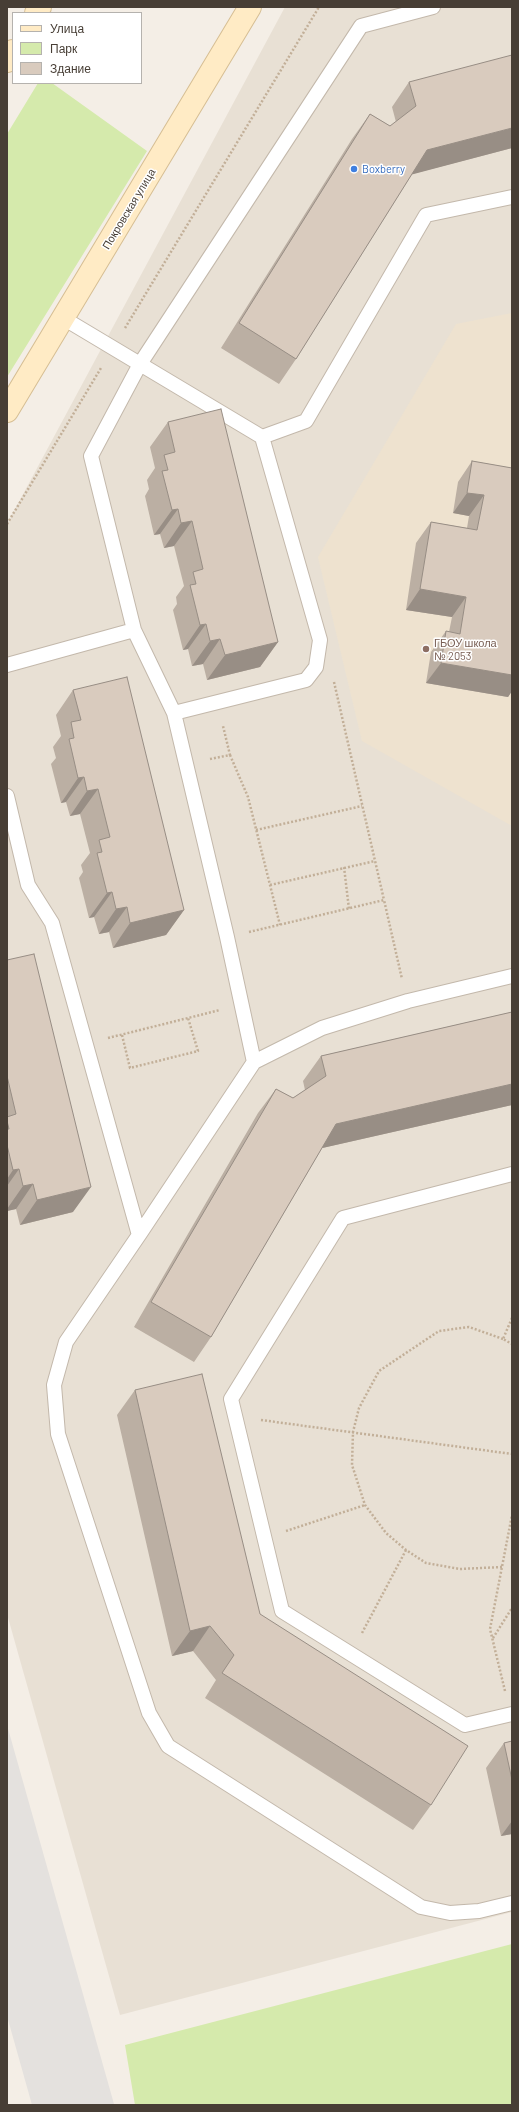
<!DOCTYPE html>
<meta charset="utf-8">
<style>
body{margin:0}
#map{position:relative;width:519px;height:2112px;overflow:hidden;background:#f4eee6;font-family:Barlow,sans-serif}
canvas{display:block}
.frame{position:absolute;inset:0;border:8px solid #473e35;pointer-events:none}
.legend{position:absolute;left:12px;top:12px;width:130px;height:72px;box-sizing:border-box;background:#fff;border:1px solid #b5b2ae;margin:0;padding:5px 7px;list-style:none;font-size:12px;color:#473e35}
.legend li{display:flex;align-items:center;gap:8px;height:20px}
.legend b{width:20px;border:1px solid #b5b2ae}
</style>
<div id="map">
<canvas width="519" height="2112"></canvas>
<div class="frame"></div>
<ul class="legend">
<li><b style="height:5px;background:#ffebc5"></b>Улица</li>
<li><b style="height:11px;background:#d5eaac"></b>Парк</li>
<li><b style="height:11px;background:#d9cbbe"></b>Здание</li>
</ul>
</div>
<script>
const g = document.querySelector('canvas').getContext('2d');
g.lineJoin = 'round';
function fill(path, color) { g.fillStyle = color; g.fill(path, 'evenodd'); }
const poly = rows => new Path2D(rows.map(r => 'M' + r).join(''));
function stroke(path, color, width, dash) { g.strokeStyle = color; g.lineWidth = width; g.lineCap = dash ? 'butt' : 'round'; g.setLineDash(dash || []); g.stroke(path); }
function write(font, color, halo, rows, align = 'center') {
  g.font = font + ' Barlow,sans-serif'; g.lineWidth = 3; g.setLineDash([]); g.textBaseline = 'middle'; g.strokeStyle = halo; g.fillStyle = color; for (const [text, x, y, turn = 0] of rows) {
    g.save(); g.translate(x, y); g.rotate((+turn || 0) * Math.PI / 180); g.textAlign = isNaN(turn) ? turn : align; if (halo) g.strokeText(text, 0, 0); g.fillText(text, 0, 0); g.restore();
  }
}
fill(poly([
 [285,7,512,7,512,1912,120,2015,7,1614,7,524]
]), '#e8e0d4');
fill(poly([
 [512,313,512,826,362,741,318,557,456,324]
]), '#eee2cf');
fill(poly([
 [38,83,52,83,147,151,7,377,7,134],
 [512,1944,512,2105,135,2105,125,2045]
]), '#d5eaac');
fill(poly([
 [7,1725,114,2104,111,2105,32,2105,7,2016]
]), '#e4e1de');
const service = poly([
 [63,318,262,437,320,640,316,667,306,680,174,713],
 [262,437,306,421,426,215,512,197],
 [134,630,174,713,227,937,254,1062],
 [7,665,134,630,91,456,140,364,361,26,433,7],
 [7,796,28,885,52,923,139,1235,66,1342,54,1385,58,1434,149,1713,168,1746,421,1907,450,1913,479,1911,512,1903],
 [512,1174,343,1218,231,1399,282,1611,465,1725,512,1714],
 [139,1235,254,1062,322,1028,408,1001,512,976]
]);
const secondary = poly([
 [36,13,40,7],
 [7,61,13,51],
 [7,411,250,7]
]);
stroke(service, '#c3b8ab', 16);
stroke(secondary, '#d6be93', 24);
stroke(poly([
 [125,328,319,7],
 [7,524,101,368],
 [334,682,384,900],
 [230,755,248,797,280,925],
 [210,759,230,755,223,726],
 [256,830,362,806],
 [344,867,349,909],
 [270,885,375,861],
 [249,932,384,900,402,979],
 [122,1035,130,1068,198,1051,188,1018],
 [108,1038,220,1010],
 [512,1318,503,1339,512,1344],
 [261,1420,512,1454],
 [286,1531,365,1505],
 [502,1567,460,1569,426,1563,406,1550,386,1533,365,1505,352,1465,353,1432,359,1408,379,1371,439,1331,469,1327,503,1339],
 [362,1633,406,1550],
 [493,1638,512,1608],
 [505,1691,490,1629,512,1515]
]), '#c2af98', 2.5, [2, 2]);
stroke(service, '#fff', 14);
stroke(secondary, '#ffebc5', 22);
fill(poly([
 [409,82,512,148,412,174,296,359,279,384,221,348,352,139,370,114,390,126,396,122,392,107],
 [168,422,278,642,260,667,207,680,203,664,192,666,188,649,183,650,173,610,177,604,176,597,184,586,174,546,164,548,160,534,154,535,145,496,149,489,147,480,155,468,150,447],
 [472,461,512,468,512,691,508,697,426,683,431,652,446,631,449,632,452,617,406,610,416,543,431,522,467,528,469,516,453,513,458,482],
 [73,690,184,910,166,935,113,948,109,932,99,934,94,917,89,918,79,878,83,872,81,865,90,853,80,814,70,816,66,802,61,803,51,764,56,758,53,747,61,736,56,715],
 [7,960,73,1212,20,1225,16,1209,7,1211],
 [512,1012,512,1105,322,1148,211,1337,194,1362,134,1327,258,1113,276,1089,293,1098,305,1090,303,1081,321,1056],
 [135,1390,260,1614,431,1805,413,1830,205,1698,216,1680,193,1651,172,1656,117,1415],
 [512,1741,512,1834,501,1836,486,1768,504,1743]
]), '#bbafa3');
fill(poly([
 [512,128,512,148,410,175,427,150],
 [467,493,484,495,469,516,453,513],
 [178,509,160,534,154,535,172,510],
 [192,521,174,546,164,548,181,523],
 [420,589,466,597,452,617,406,610],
 [206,624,188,649,183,650,200,625],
 [220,639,203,664,192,666,210,641],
 [278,642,260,667,207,680,225,655],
 [441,663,512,675,512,691,508,697,426,683],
 [84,777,66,802,61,803,78,778],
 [98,789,80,814,70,816,87,791],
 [112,892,94,917,89,918,107,893],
 [127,907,109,932,99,934,116,909],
 [184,910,166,935,113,948,130,923],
 [512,1084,512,1105,318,1149,336,1124],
 [19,1169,7,1186,7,1179,13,1170],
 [33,1184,16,1209,7,1211,7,1209,23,1186],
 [91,1187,73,1212,20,1225,37,1200],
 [210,1626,193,1651,172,1656,190,1631],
 [512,1821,512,1834,501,1836]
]), '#988e85');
const building = poly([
 [512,55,512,128,427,150,296,359,239,323,370,114,390,126,416,106,409,82,512,55],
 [221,409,278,642,225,655,220,639,210,641,206,624,200,625,190,585,196,584,193,572,203,569,192,521,181,523,178,509,172,510,162,471,168,470,164,455,175,452,168,422,221,409],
 [472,461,512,468,512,675,441,663,446,631,460,634,466,597,420,589,431,522,477,530,484,495,467,493,472,461],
 [127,677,184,910,130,923,127,907,116,909,112,892,107,893,97,853,102,852,99,840,110,837,98,789,87,791,84,777,78,778,69,739,74,738,71,722,81,720,73,690,127,677],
 [34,954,91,1187,37,1200,33,1184,23,1186,19,1169,13,1170,7,1145,7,1129,9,1129,7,1121,7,1117,16,1114,7,1076,7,960,34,954],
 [512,1012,512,1084,336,1124,211,1337,151,1302,276,1089,293,1098,326,1076,321,1056,512,1012],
 [202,1374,260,1614,468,1746,431,1805,222,1673,234,1655,210,1626,190,1631,135,1390,202,1374],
 [512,1741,512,1780,504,1743,512,1741]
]);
fill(building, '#d9cbbe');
stroke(building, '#988e85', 1);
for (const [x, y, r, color] of [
 [354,169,4,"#3f7fe0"],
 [426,649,4,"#8d6e63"]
]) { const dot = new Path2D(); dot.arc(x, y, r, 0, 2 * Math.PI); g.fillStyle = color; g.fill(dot); stroke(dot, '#fff', 1.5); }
write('11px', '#366cbe', '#fff', [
 ["Boxberry",362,169]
], 'left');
write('11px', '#473e35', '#fff', [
 ["Покровская улица",129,209,-59]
]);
write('11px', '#785e54', '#fff', [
 ["ГБОУ школа",434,643],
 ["№ 2053",434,656]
], 'left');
</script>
